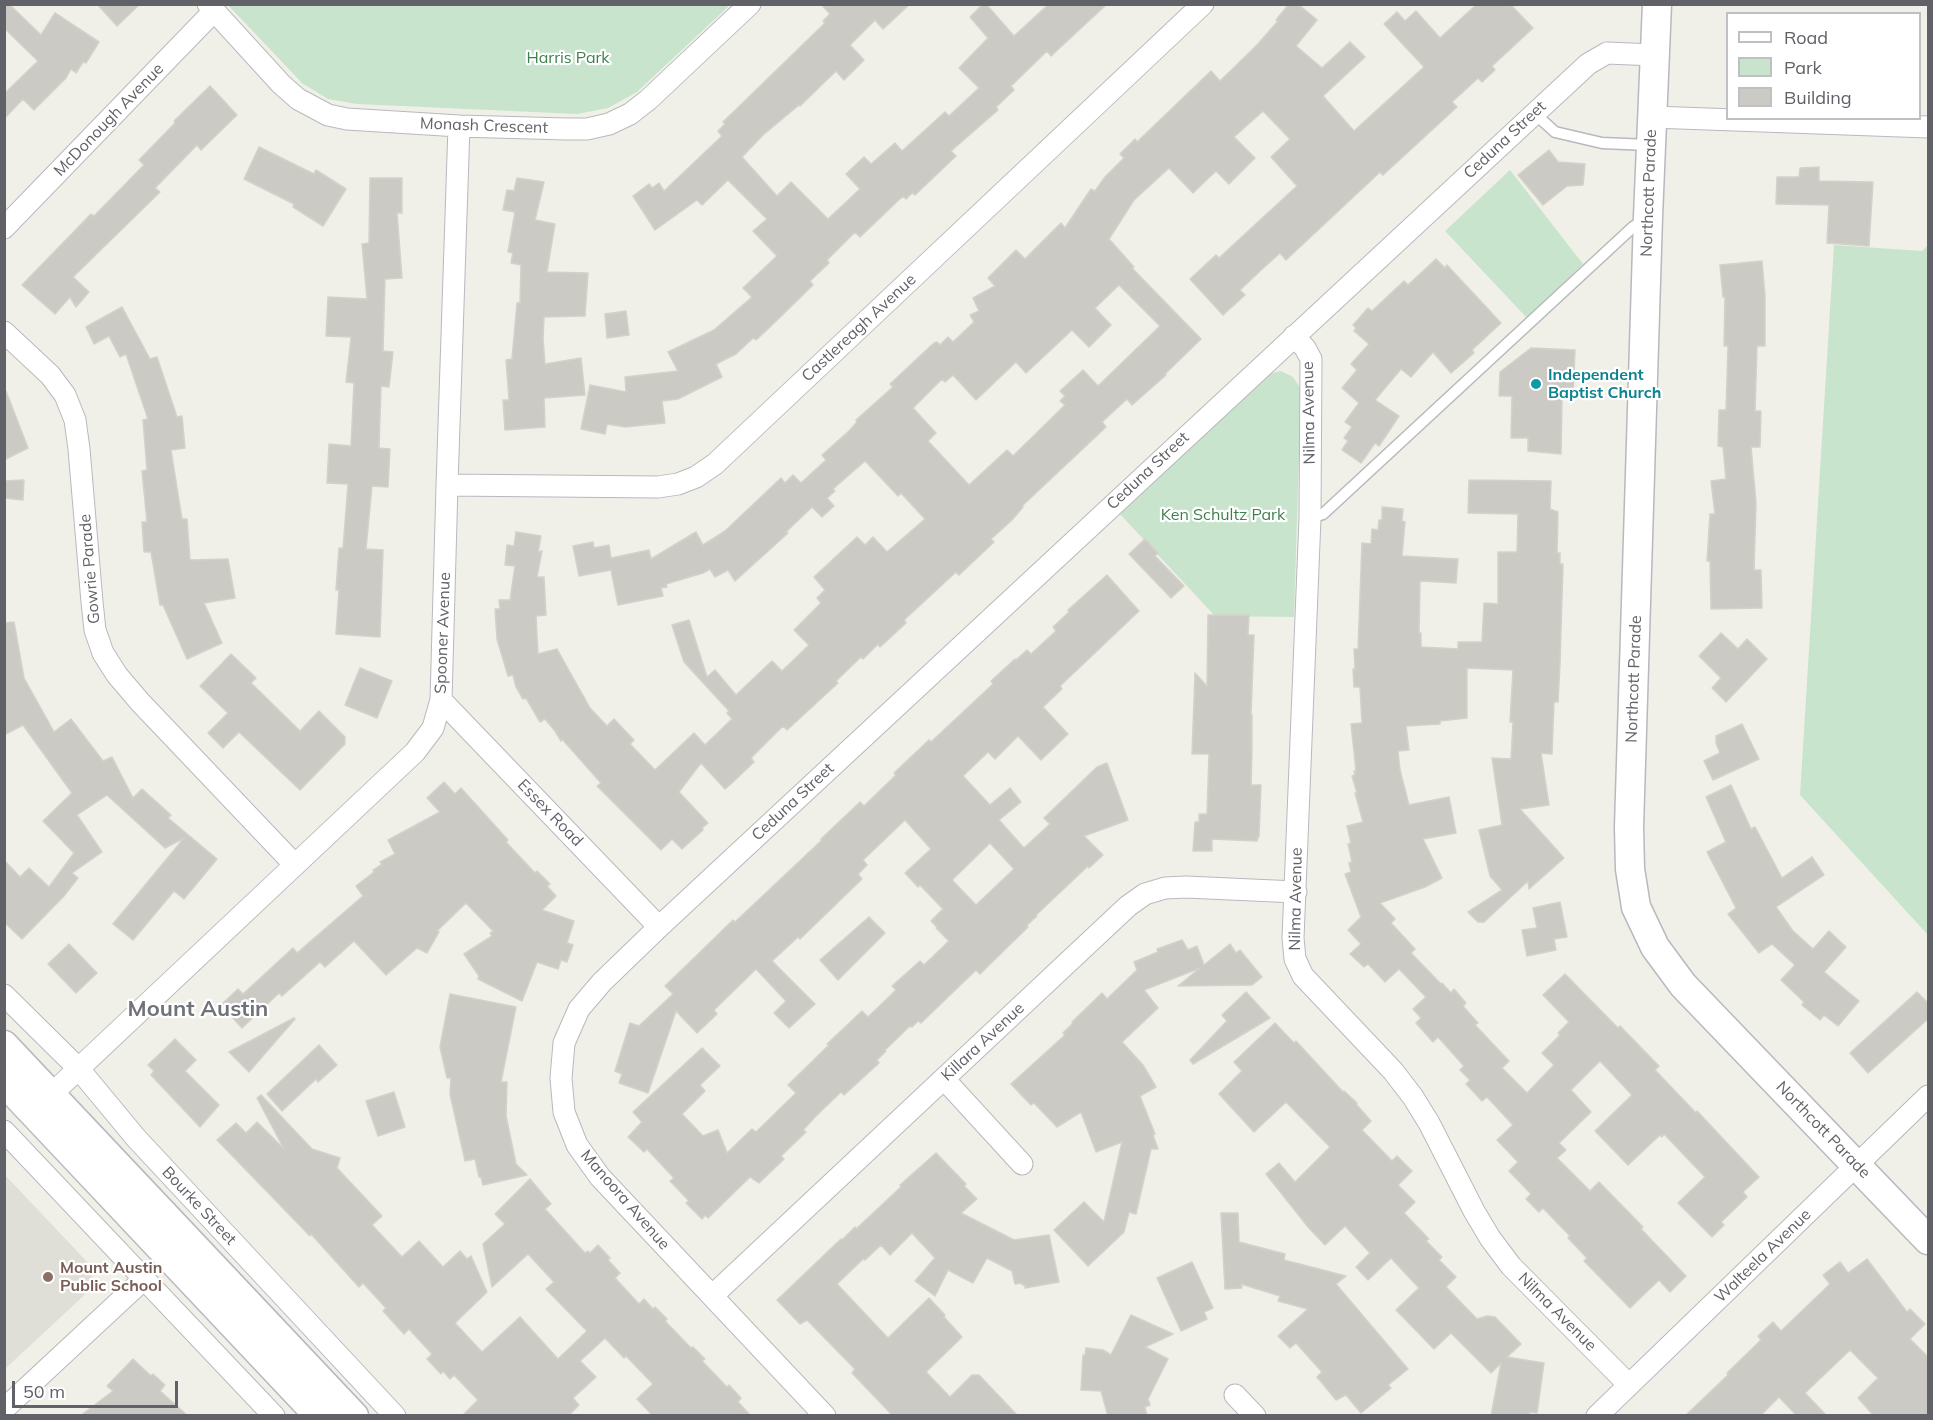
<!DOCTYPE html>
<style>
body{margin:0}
#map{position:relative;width:1933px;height:1420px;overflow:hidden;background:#f0f0e9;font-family:Mulish,sans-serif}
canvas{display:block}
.frame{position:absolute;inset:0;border:6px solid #606267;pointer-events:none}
.legend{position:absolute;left:1726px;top:12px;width:195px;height:108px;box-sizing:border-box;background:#fff;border:2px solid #bfc0c2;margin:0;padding:8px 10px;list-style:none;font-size:18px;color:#606267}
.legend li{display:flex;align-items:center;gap:12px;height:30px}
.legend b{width:30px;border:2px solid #bfc0c2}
.scale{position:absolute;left:12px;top:1381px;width:166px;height:27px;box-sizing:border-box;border:3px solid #606267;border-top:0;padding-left:8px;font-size:18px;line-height:21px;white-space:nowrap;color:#606267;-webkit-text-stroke:4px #fff;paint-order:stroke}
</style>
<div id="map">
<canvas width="1933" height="1420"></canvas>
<div class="frame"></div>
<ul class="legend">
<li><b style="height:8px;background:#fff"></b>Road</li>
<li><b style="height:16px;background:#c8e4cd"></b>Park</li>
<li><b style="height:16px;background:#cccac5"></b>Building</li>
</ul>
<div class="scale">50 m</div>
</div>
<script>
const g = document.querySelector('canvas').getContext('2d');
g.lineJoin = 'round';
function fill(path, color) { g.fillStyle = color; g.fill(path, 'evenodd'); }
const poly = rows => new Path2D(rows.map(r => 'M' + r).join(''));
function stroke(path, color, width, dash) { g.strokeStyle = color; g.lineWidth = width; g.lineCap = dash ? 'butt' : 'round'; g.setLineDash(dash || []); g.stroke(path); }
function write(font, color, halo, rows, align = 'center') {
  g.font = font + ' Mulish,sans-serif'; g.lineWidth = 4.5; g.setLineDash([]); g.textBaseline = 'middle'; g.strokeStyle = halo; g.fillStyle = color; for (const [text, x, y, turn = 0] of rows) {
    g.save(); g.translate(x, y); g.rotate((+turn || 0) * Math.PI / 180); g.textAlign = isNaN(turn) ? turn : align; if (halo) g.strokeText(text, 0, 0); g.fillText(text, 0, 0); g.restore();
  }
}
fill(poly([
 [5,1175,92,1267,93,1287,5,1369]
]), '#e0dfd7');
fill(poly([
 [228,5,730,5,637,92,608,108,577,114,357,104,328,99,302,83],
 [1510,170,1583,264,1527,318,1445,231],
 [1834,245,1922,251,1928,245,1928,935,1800,795],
 [1281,371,1293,377,1301,389,1294,617,1215,616,1118,512,1268,374]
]), '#c8e4cd');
const building = poly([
 [4,4,9,4,41,35,55,13,99,42,86,63,83,62,76,73,71,69,66,78,34,110,23,99,4,119,4,94,38,61,4,28,4,4],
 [97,4,140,4,117,26,97,4],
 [821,4,910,4,883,29,875,20,850,45,864,60,844,80,836,71,800,106,799,105,763,135,742,157,777,196,791,182,828,219,860,189,846,174,864,157,871,164,895,143,902,151,945,112,949,116,979,88,959,68,988,38,970,17,983,4,986,4,1014,36,1049,4,1107,4,1051,56,1047,51,1011,86,1014,90,996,107,998,110,951,151,956,156,915,195,912,193,906,199,903,196,860,237,855,232,827,260,829,263,810,281,813,285,771,326,756,340,753,338,736,354,716,364,722,377,678,399,662,401,665,423,625,427,607,424,605,434,581,429,590,385,626,392,625,377,678,371,668,352,714,330,752,297,743,288,777,256,753,231,767,219,728,180,702,205,697,200,655,230,633,196,649,184,652,188,659,183,664,191,722,136,718,131,725,124,723,122,825,23,823,21,830,14,821,4],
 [1289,4,1298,4,1317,20,1296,46,1322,68,1350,42,1365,57,1323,96,1354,131,1424,67,1384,24,1397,12,1405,21,1416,11,1440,38,1477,4,1510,4,1533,28,1492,66,1495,70,1482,82,1478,78,1452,102,1457,107,1383,175,1380,172,1286,260,1280,253,1260,271,1240,290,1245,295,1223,315,1190,279,1216,255,1219,258,1297,186,1271,157,1290,139,1263,111,1234,137,1255,158,1229,184,1216,171,1193,193,1169,168,1134,200,1109,239,1134,267,1132,268,1201,339,1165,374,1166,375,1132,405,1127,399,1102,422,1106,427,1022,506,1023,507,1012,520,991,539,994,542,959,575,956,572,904,620,906,623,880,647,878,644,863,659,861,657,836,681,838,683,787,730,783,726,751,758,754,762,732,783,725,789,701,763,679,792,708,823,702,828,703,830,682,849,672,839,661,850,597,786,601,783,562,739,561,741,555,731,545,719,540,722,526,698,523,699,516,687,513,675,508,676,497,639,495,609,500,609,499,600,510,600,515,566,505,565,507,545,514,546,516,532,541,536,538,552,542,551,537,577,544,577,546,615,536,616,538,654,557,649,590,708,607,726,614,719,634,740,630,744,655,770,694,733,705,745,732,719,727,713,729,711,684,662,672,625,689,620,707,677,715,670,736,695,772,661,782,671,809,645,794,630,821,603,817,598,825,590,814,577,857,537,865,545,873,537,887,552,925,519,901,493,898,496,865,461,833,489,835,491,827,498,834,506,822,517,812,507,786,532,788,533,735,581,728,570,715,577,710,569,703,573,666,584,667,587,661,588,663,596,618,605,611,570,579,576,573,546,593,542,594,548,609,545,611,558,649,550,651,559,696,532,703,545,725,531,781,478,785,483,793,475,801,483,826,460,822,455,849,431,857,422,856,420,893,387,890,384,921,355,934,343,937,342,940,345,948,337,953,342,974,322,970,315,979,311,973,298,995,286,988,278,1016,250,1025,259,1061,223,1065,228,1091,189,1095,191,1105,177,1124,158,1120,154,1135,139,1137,142,1211,71,1220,81,1257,45,1278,21,1276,20,1289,4],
 [1119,285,1160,326,1098,386,1083,370,1060,391,1065,396,1060,401,1065,405,1013,456,1007,450,969,485,928,441,936,433,913,408,942,379,945,382,953,375,976,400,1016,362,1026,373,1072,330,1089,347,1111,325,1095,308,1119,285],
 [210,86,237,115,201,150,197,145,155,188,160,192,73,277,89,292,76,307,70,297,55,314,22,285,91,214,94,216,144,165,139,160,175,123,174,121,210,86],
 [259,147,314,174,316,170,346,189,323,226,293,207,294,204,244,179,259,147],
 [1549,150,1558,162,1585,164,1583,185,1567,186,1543,205,1518,175,1549,150],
 [1819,167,1819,181,1873,182,1869,246,1827,243,1829,205,1776,204,1777,177,1799,177,1800,168,1819,167],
 [370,178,402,178,402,213,397,213,402,278,385,279,383,351,393,352,389,387,381,386,379,448,390,449,388,487,372,486,366,549,383,550,380,637,336,634,339,590,336,590,339,548,343,548,348,484,327,483,329,444,351,446,354,383,346,382,351,337,326,336,328,297,367,299,362,244,369,243,370,178],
 [517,178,544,182,535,220,555,224,547,272,588,273,585,316,544,317,543,339,545,364,581,358,585,395,544,398,545,427,505,430,503,400,509,400,506,360,512,359,517,303,520,303,521,265,511,263,513,253,508,252,515,212,503,210,507,190,514,191,517,178],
 [1436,259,1445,268,1447,265,1501,323,1472,350,1474,353,1451,373,1433,352,1411,377,1401,369,1375,400,1399,416,1379,446,1375,443,1361,463,1342,450,1348,441,1344,438,1352,427,1345,422,1359,403,1342,388,1357,370,1351,364,1369,344,1354,331,1356,328,1353,325,1368,308,1372,311,1404,281,1408,285,1436,259],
 [1762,261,1765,296,1765,346,1757,346,1755,411,1761,411,1760,447,1751,447,1756,503,1754,570,1761,570,1762,608,1711,609,1710,561,1707,561,1710,514,1715,514,1711,481,1726,479,1723,447,1718,446,1719,410,1726,410,1728,346,1724,346,1725,297,1723,297,1720,265,1762,261],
 [122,307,150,359,157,357,177,417,182,416,185,448,171,450,182,519,187,519,190,560,228,559,235,598,204,603,222,643,187,659,163,605,160,605,151,552,144,552,142,522,147,522,142,471,147,470,143,420,148,419,126,354,120,357,109,336,94,344,86,327,122,307],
 [626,311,629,335,607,338,605,314,626,311],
 [1531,348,1575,350,1573,398,1562,398,1561,454,1528,451,1528,438,1511,438,1512,396,1499,396,1500,372,1531,348],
 [4,391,6,391,28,448,4,460,4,391],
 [24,480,23,500,4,498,4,481,24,480],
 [1469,480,1551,481,1550,509,1558,512,1557,553,1560,553,1560,564,1563,564,1560,664,1558,702,1554,702,1552,754,1541,753,1549,805,1520,809,1564,858,1529,889,1528,881,1484,922,1478,922,1468,912,1502,890,1490,876,1479,830,1502,825,1492,758,1511,759,1513,722,1510,722,1513,670,1467,668,1467,718,1440,721,1440,724,1406,726,1409,750,1398,751,1400,770,1409,805,1449,797,1456,833,1423,839,1442,878,1425,887,1380,903,1395,919,1391,923,1415,949,1411,953,1441,984,1442,983,1451,993,1454,989,1466,1003,1463,1006,1478,1023,1475,1025,1509,1061,1502,1068,1527,1093,1554,1065,1542,1053,1560,1035,1558,1033,1569,1022,1543,995,1565,974,1618,1028,1620,1026,1659,1066,1655,1070,1696,1113,1697,1111,1759,1177,1743,1192,1747,1197,1721,1222,1724,1225,1712,1237,1678,1203,1705,1177,1664,1134,1662,1137,1660,1135,1628,1165,1595,1131,1632,1095,1600,1061,1571,1090,1591,1112,1559,1143,1566,1150,1557,1158,1590,1191,1599,1182,1643,1227,1641,1229,1686,1276,1670,1292,1659,1280,1630,1308,1584,1261,1587,1258,1568,1238,1570,1236,1543,1208,1539,1212,1526,1199,1531,1194,1509,1171,1518,1162,1497,1140,1513,1125,1487,1097,1482,1101,1466,1084,1470,1080,1460,1070,1464,1066,1438,1037,1433,1042,1416,1023,1421,1018,1413,1009,1426,997,1399,969,1385,982,1368,964,1364,967,1350,954,1361,944,1348,930,1361,917,1345,874,1351,872,1349,863,1352,862,1348,844,1351,843,1347,826,1363,822,1355,793,1357,793,1352,776,1355,775,1354,771,1356,771,1351,724,1362,723,1360,687,1354,687,1353,669,1355,669,1354,649,1358,649,1362,543,1371,544,1372,529,1378,530,1379,520,1382,520,1382,507,1403,509,1402,521,1405,522,1402,556,1458,559,1456,583,1420,581,1419,633,1421,633,1421,647,1458,649,1458,642,1482,642,1484,603,1498,604,1498,552,1517,552,1518,514,1468,513,1469,480],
 [1145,539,1158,553,1155,556,1184,586,1171,598,1129,554,1145,539],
 [1107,575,1139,611,1060,686,1062,689,1043,707,1068,734,1041,760,1018,736,995,759,988,752,963,776,990,805,1010,788,1021,802,999,820,1024,848,1050,824,1044,818,1097,767,1107,763,1128,820,1084,836,1103,855,1089,868,1088,866,1036,915,1037,916,1026,926,1028,927,980,974,976,970,921,1023,918,1021,912,1027,910,1026,885,1050,886,1051,877,1060,879,1063,844,1095,841,1092,816,1116,803,1130,806,1132,781,1156,784,1159,759,1183,750,1177,708,1218,705,1215,702,1219,686,1203,689,1201,670,1181,674,1178,647,1149,644,1152,628,1137,642,1122,633,1112,702,1048,720,1066,700,1085,705,1091,682,1114,703,1136,718,1130,727,1153,752,1129,756,1132,796,1093,788,1085,829,1045,827,1044,862,1011,868,1017,896,990,892,986,920,961,924,965,949,941,936,928,937,927,931,921,943,909,920,885,918,887,905,873,931,849,905,820,863,860,867,865,858,874,862,879,800,939,798,937,772,961,815,1004,789,1028,774,1013,786,1001,756,969,714,1010,717,1014,697,1033,676,1011,648,1093,619,1083,622,1074,615,1071,630,1023,639,1026,673,994,665,986,693,959,733,920,735,922,822,840,821,839,860,802,864,806,896,775,894,773,929,740,931,742,993,684,991,681,1015,659,1016,660,1027,650,1031,654,1056,631,1053,627,1069,612,1068,610,1107,575],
 [990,843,1014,869,976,905,952,880,990,843],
 [1208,615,1249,615,1248,635,1254,635,1251,715,1252,715,1252,750,1251,785,1261,785,1259,837,1258,837,1257,841,1212,839,1212,851,1193,851,1195,822,1199,822,1199,814,1207,814,1209,754,1192,754,1195,673,1207,686,1208,615],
 [14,622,24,678,54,732,71,719,103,761,112,757,133,798,142,789,171,815,168,818,217,859,184,899,174,891,133,940,113,924,184,838,165,848,107,795,77,815,102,852,72,873,78,878,64,896,22,939,4,922,4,860,20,877,29,868,49,887,74,853,43,821,72,793,23,725,4,735,4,623,14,622],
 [1721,633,1738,649,1747,639,1767,659,1726,702,1712,688,1721,678,1699,656,1721,633],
 [231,654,256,678,251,683,300,731,319,711,345,737,345,744,300,790,239,732,223,748,208,733,228,713,200,686,231,654],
 [360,668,392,681,377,718,345,705,360,668],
 [1742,724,1759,759,1713,780,1704,761,1720,753,1716,743,1716,736,1742,724],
 [444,782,455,794,461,788,508,840,506,842,535,873,537,871,550,884,547,886,556,896,542,910,574,921,567,943,573,945,567,962,561,960,558,969,537,962,522,1001,478,979,479,976,464,954,492,936,490,933,493,931,466,903,437,931,439,932,427,953,417,948,386,975,354,941,325,967,320,962,282,996,279,993,242,1028,221,1005,238,989,243,994,293,948,297,953,363,896,356,886,374,872,373,870,382,864,380,862,395,854,388,840,440,812,427,798,444,782],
 [1731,785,1751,829,1755,827,1782,878,1812,857,1824,875,1776,907,1793,931,1813,949,1829,931,1846,947,1824,972,1859,1001,1838,1026,1824,1015,1820,1020,1802,1005,1804,1002,1781,980,1795,965,1772,944,1759,953,1728,914,1736,908,1707,852,1726,842,1706,797,1731,785],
 [1560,902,1567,937,1554,939,1556,950,1527,956,1522,930,1537,928,1533,908,1560,902],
 [869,917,885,933,838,980,820,960,869,917],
 [1182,940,1188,950,1197,946,1204,965,1230,944,1236,953,1240,950,1262,977,1252,985,1178,986,1200,968,1144,990,1158,1008,1122,1042,1143,1065,1156,1087,1140,1096,1155,1134,1153,1135,1158,1149,1151,1149,1136,1214,1129,1212,1124,1232,1088,1266,1054,1230,1084,1202,1104,1222,1122,1142,1096,1152,1081,1112,1057,1127,1034,1103,1031,1105,1011,1084,1065,1035,1063,1033,1073,1023,1072,1022,1102,993,1107,999,1137,970,1134,962,1158,952,1157,949,1182,940],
 [69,944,97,973,76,993,48,964,69,944],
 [1246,992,1270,1018,1193,1064,1190,1060,1227,1021,1222,1015,1246,992],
 [1917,992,1929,1004,1929,1018,1868,1073,1850,1053,1917,992],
 [450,994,516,1007,501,1082,507,1082,506,1116,516,1164,527,1175,483,1185,481,1177,479,1177,475,1159,465,1161,450,1094,451,1078,447,1078,440,1047,450,994],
 [294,1018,295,1019,249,1072,229,1052,294,1018],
 [1275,1023,1294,1043,1296,1041,1343,1092,1344,1091,1357,1103,1356,1104,1371,1121,1362,1130,1392,1161,1397,1156,1412,1171,1398,1185,1415,1202,1404,1213,1429,1239,1426,1241,1442,1257,1439,1260,1456,1277,1446,1287,1477,1319,1487,1316,1495,1317,1521,1344,1507,1357,1544,1363,1537,1413,1530,1412,1529,1416,1491,1416,1501,1363,1491,1373,1451,1333,1434,1349,1396,1310,1419,1288,1391,1258,1368,1280,1356,1267,1370,1253,1345,1226,1325,1245,1308,1227,1266,1174,1279,1163,1295,1182,1330,1147,1286,1102,1254,1132,1219,1094,1242,1071,1234,1062,1275,1023],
 [175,1039,196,1060,185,1071,219,1105,200,1127,151,1075,154,1071,148,1065,175,1039],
 [319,1045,337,1065,318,1082,316,1079,282,1111,267,1094,319,1045],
 [394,1092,405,1127,378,1136,366,1101,394,1092],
 [261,1095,312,1149,340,1158,337,1168,382,1216,372,1225,402,1257,419,1241,443,1267,460,1251,467,1259,471,1256,487,1292,455,1323,482,1352,520,1317,558,1359,587,1331,546,1289,554,1282,528,1254,492,1287,483,1244,505,1224,495,1214,530,1179,551,1204,545,1209,585,1253,588,1251,590,1253,598,1245,610,1258,608,1260,620,1273,615,1278,639,1304,644,1299,653,1309,655,1307,667,1319,665,1321,691,1348,693,1347,705,1359,702,1361,727,1387,729,1385,741,1398,738,1402,751,1416,653,1416,637,1399,653,1384,626,1356,624,1358,605,1338,580,1361,596,1377,573,1398,579,1405,568,1416,462,1416,478,1400,454,1375,450,1379,443,1371,441,1374,427,1359,432,1354,409,1329,404,1334,383,1311,386,1308,363,1283,359,1287,311,1234,310,1236,217,1140,236,1123,246,1133,257,1122,284,1149,257,1098,261,1095],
 [936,1153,966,1184,964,1186,977,1199,961,1213,1014,1240,1049,1235,1059,1282,1025,1288,1025,1285,1022,1285,1022,1283,1015,1284,1012,1271,987,1258,973,1283,948,1270,935,1296,915,1281,935,1258,912,1233,890,1255,881,1245,865,1260,863,1259,837,1284,888,1338,929,1298,945,1315,944,1317,962,1337,926,1372,950,1397,972,1375,979,1375,1018,1416,893,1416,852,1373,855,1369,807,1320,800,1324,777,1300,841,1239,842,1240,855,1227,856,1229,901,1187,900,1185,936,1153],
 [1221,1213,1238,1213,1239,1242,1285,1254,1284,1260,1346,1276,1336,1284,1408,1369,1388,1385,1391,1388,1361,1413,1346,1395,1336,1400,1317,1377,1322,1372,1296,1343,1290,1348,1278,1336,1308,1309,1278,1301,1280,1296,1241,1284,1242,1288,1225,1289,1221,1213],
 [1867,1259,1907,1312,1910,1309,1925,1324,1910,1339,1929,1358,1929,1416,1874,1416,1858,1398,1878,1378,1850,1350,1805,1393,1827,1416,1797,1416,1779,1397,1760,1416,1685,1416,1728,1375,1727,1373,1761,1340,1758,1336,1773,1322,1781,1331,1830,1284,1823,1275,1840,1262,1848,1273,1867,1259],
 [1192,1262,1213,1308,1204,1312,1207,1319,1181,1331,1157,1278,1192,1262],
 [1131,1315,1173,1334,1145,1347,1168,1359,1148,1399,1150,1405,1145,1407,1147,1416,1108,1416,1101,1391,1081,1390,1083,1355,1085,1355,1086,1348,1103,1350,1111,1355,1131,1315],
 [133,1359,151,1376,153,1374,165,1385,160,1391,188,1416,80,1416,113,1391,107,1386,133,1359]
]);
fill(building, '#cccac5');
stroke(building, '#d4d2c8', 1.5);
const lane = poly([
 [1534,113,1555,132,1602,143,1649,145],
 [1310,518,1323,514,1633,227,1644,220]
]);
const street = poly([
 [208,4,281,84,298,99,328,115,347,119,459,126,566,129,587,129,609,124,630,114,648,100,750,4],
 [1652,117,1928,127],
 [4,228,214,11],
 [4,332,50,375,65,395,75,420,79,449,92,602,95,630,103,653,117,675,140,702,295,865],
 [1294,336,1305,348,1311,359,1310,518,1293,938,1295,959,1303,976,1393,1071,1413,1097,1429,1123,1474,1211,1490,1238,1511,1266,1628,1384],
 [447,485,658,487,678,484,696,477,715,464,1203,4],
 [441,700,659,927],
 [4,995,78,1068,136,1138,395,1416],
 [944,1079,1022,1164],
 [42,1103,415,752,433,728,441,700,447,485,459,126],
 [4,1131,274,1416],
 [712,1296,1128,906,1145,894,1165,888,1186,887,1296,892],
 [1235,1395,1255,1416],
 [4,1409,145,1278],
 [825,1416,600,1177,577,1145,564,1112,561,1078,564,1043,579,1009,602,982,659,927,1588,64,1607,53,1655,55],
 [1597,1416,1928,1096]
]);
const secondary = poly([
 [1657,4,1648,217,1629,827,1630,869,1636,907,1655,947,1683,985,1928,1240],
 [4,1045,354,1416],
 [4,1082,319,1416]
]);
stroke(lane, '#b8b9bd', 13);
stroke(street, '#b8b9bd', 23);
stroke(secondary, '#b7b9be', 31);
stroke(lane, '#fff', 10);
stroke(street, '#fff', 21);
stroke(secondary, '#fff', 28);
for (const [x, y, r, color] of [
 [1536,384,6,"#0f9aa8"],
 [48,1277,6,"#8d6e63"]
]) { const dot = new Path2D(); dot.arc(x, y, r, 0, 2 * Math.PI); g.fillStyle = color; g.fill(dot); stroke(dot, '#fff', 2); }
write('16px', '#3f7f4d', '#fff', [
 ["Harris Park",568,58],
 ["Ken Schultz Park",1223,515]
]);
write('16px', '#606267', '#fff', [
 ["McDonough Avenue",109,120,-46],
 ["Monash Crescent",484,126,2],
 ["Ceduna Street",1505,140,-43],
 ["Northcott Parade",1649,193,-88],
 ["Castlereagh Avenue",859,328,-43],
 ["Nilma Avenue",1309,413,-91],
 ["Ceduna Street",1148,471,-43],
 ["Gowrie Parade",90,569,-95],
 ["Spooner Avenue",443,633,-88],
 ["Northcott Parade",1634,679,-88],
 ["Ceduna Street",793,802,-43],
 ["Essex Road",550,813,46],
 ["Nilma Avenue",1296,899,-89],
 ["Killara Avenue",983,1042,-43],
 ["Northcott Parade",1823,1130,46],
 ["Manoora Avenue",625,1200,49],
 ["Bourke Street",199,1206,47],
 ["Walteela Avenue",1763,1256,-44],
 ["Nilma Avenue",1557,1312,45]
]);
write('bold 16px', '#0d838f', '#fff', [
 ["Independent",1548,375],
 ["Baptist Church",1548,393]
], 'left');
write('bold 16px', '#785e54', '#fff', [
 ["Mount Austin",60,1268],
 ["Public School",60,1286]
], 'left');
write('bold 22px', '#717379', '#fff', [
 ["Mount Austin",198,1009]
]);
</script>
